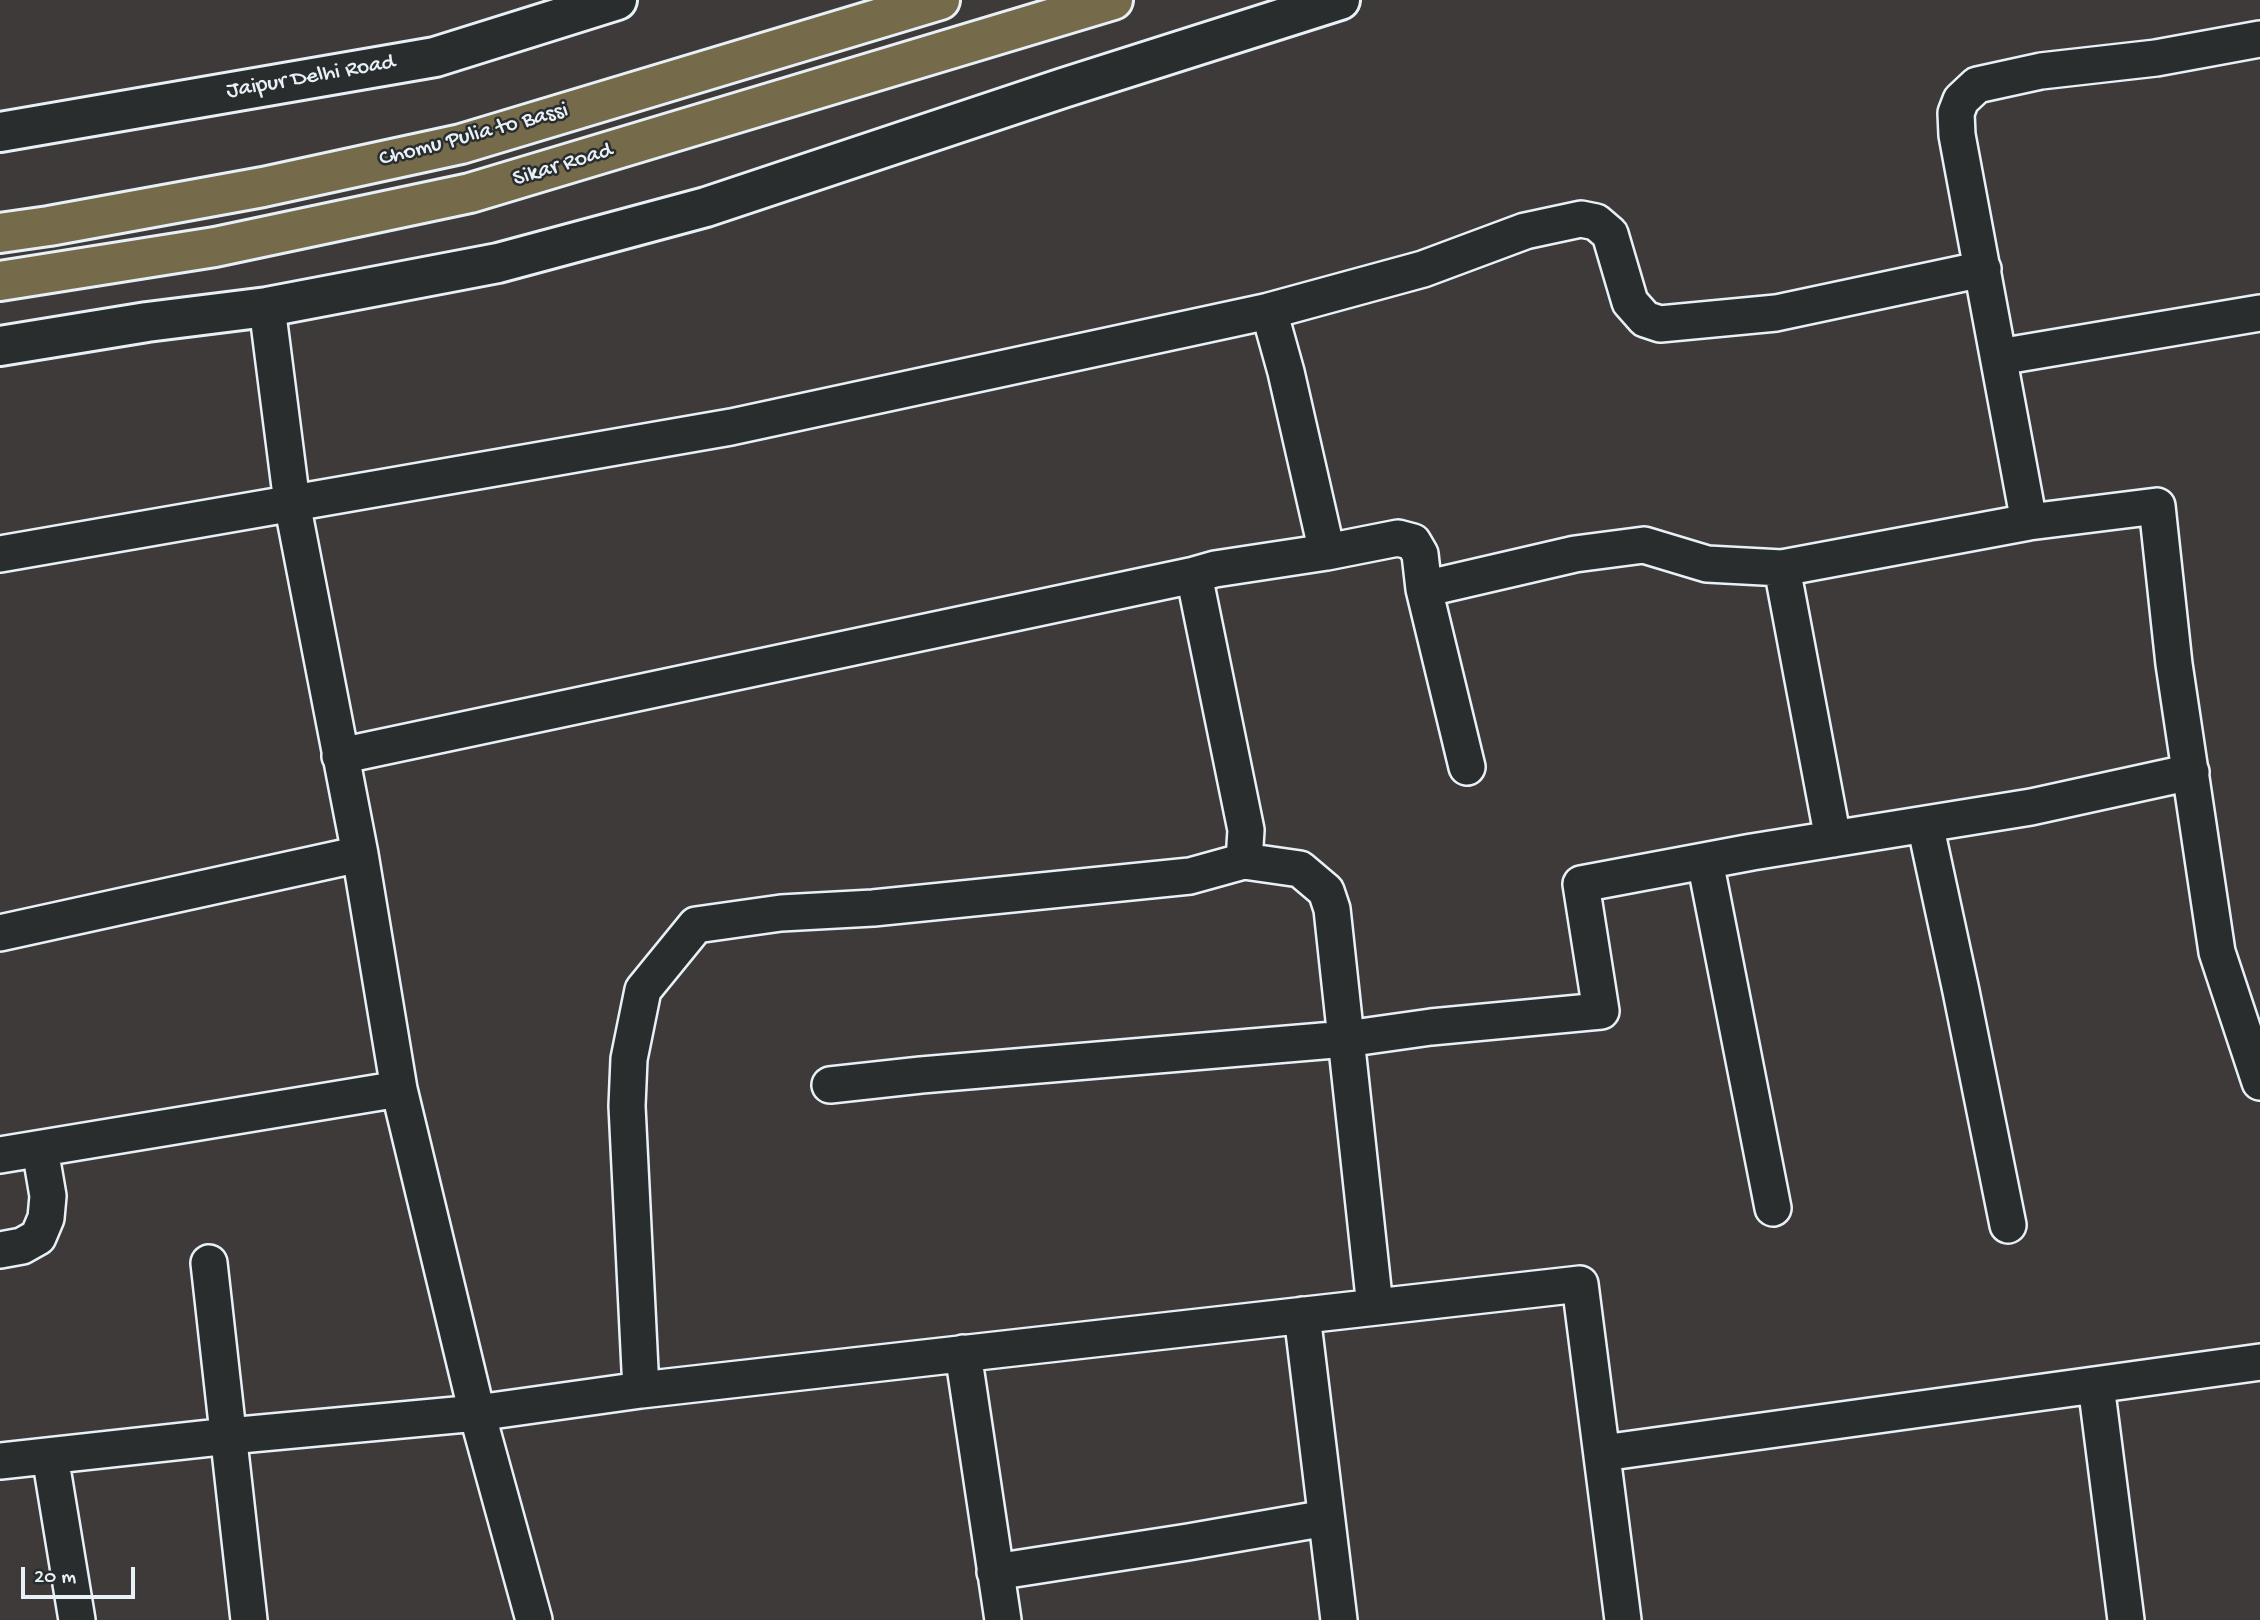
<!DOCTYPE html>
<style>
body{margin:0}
#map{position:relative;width:2260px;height:1620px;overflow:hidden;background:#3d3a39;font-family:"Gochi Hand",sans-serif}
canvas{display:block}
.scale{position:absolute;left:21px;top:1567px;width:114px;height:32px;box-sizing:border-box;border:4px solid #e8f1f8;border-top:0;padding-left:9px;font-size:21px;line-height:24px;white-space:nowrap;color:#e8f1f8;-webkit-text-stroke:5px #2a2d2e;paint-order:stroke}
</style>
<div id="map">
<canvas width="2260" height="1620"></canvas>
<div class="scale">20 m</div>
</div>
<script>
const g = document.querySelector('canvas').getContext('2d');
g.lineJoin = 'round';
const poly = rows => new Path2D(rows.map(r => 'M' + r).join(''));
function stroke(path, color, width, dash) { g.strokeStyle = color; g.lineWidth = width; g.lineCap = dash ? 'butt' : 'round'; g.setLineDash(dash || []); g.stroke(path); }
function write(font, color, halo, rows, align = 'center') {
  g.font = font + ' "Gochi Hand",sans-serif'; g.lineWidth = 5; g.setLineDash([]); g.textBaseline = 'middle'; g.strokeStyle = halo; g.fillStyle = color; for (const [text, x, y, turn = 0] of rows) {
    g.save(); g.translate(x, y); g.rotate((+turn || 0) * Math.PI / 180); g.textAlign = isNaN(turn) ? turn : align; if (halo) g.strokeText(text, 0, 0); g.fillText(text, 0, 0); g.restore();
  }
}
const street = poly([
 [2260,39,2156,58,2041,71,1977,85,1961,100,1956,113,1957,135,2029,522,2157,506,2174,664,2217,952,2260,1082],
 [1983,269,1776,313,1660,324,1645,319,1630,302,1610,234,1596,222,1581,219,1525,231,1423,269,1269,311,1286,372,1327,552,1398,538,1413,542,1420,554,1424,589,1575,554,1644,545,1707,564,1782,568,2029,522],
 [267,307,292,503,360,854,399,1089,477,1413,534,1620],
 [1999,357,2260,313],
 [0,554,731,427,1269,311],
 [1782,568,1833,839],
 [1424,589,1467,767],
 [340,756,1194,575],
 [1925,824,1961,991,2008,1225],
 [1244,861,1300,869,1326,891,1332,909,1375,1307],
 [1705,861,1773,1208],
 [0,933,360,854],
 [830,1085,921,1075,1346,1039,1431,1027,1601,1011,1581,884,1752,852,2031,807,2191,772],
 [0,1155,399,1089],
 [0,1250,22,1246,38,1237,46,1218,48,1196,40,1149],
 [209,1263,249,1620],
 [1302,1315,1339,1620],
 [963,1353,1003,1620],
 [2096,1385,2126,1620],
 [641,1390,627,1106,629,1059,643,990,696,925,781,913,873,908,1190,876,1244,861,1246,830,1194,575,1215,569,1327,552],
 [1603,1453,2260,1362],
 [50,1456,77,1620],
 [0,1461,229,1436,477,1413,641,1390,1580,1284,1623,1620],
 [995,1572,1188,1542,1326,1518]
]);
const secondary = poly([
 [0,132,435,57,617,0],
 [0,346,147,322,267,307,498,263,706,207,1063,88,1340,0]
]);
const highway = poly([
 [0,233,49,226,263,187,461,144,940,0],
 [0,281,215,247,470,193,1113,0]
]);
stroke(street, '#e8f1f8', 40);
stroke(secondary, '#e8f1f8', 44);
stroke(highway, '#e8f1f8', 44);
stroke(street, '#2a2d2e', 35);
stroke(secondary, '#2a2d2e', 38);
stroke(highway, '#756b4b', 38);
write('23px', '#e8f1f8', '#2a2d2e', [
 ["Jaipur Delhi Road",311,78,-10],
 ["Chomu Pulia to Bassi",474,136,-15],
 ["Sikar Road",563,166,-17]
]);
</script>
